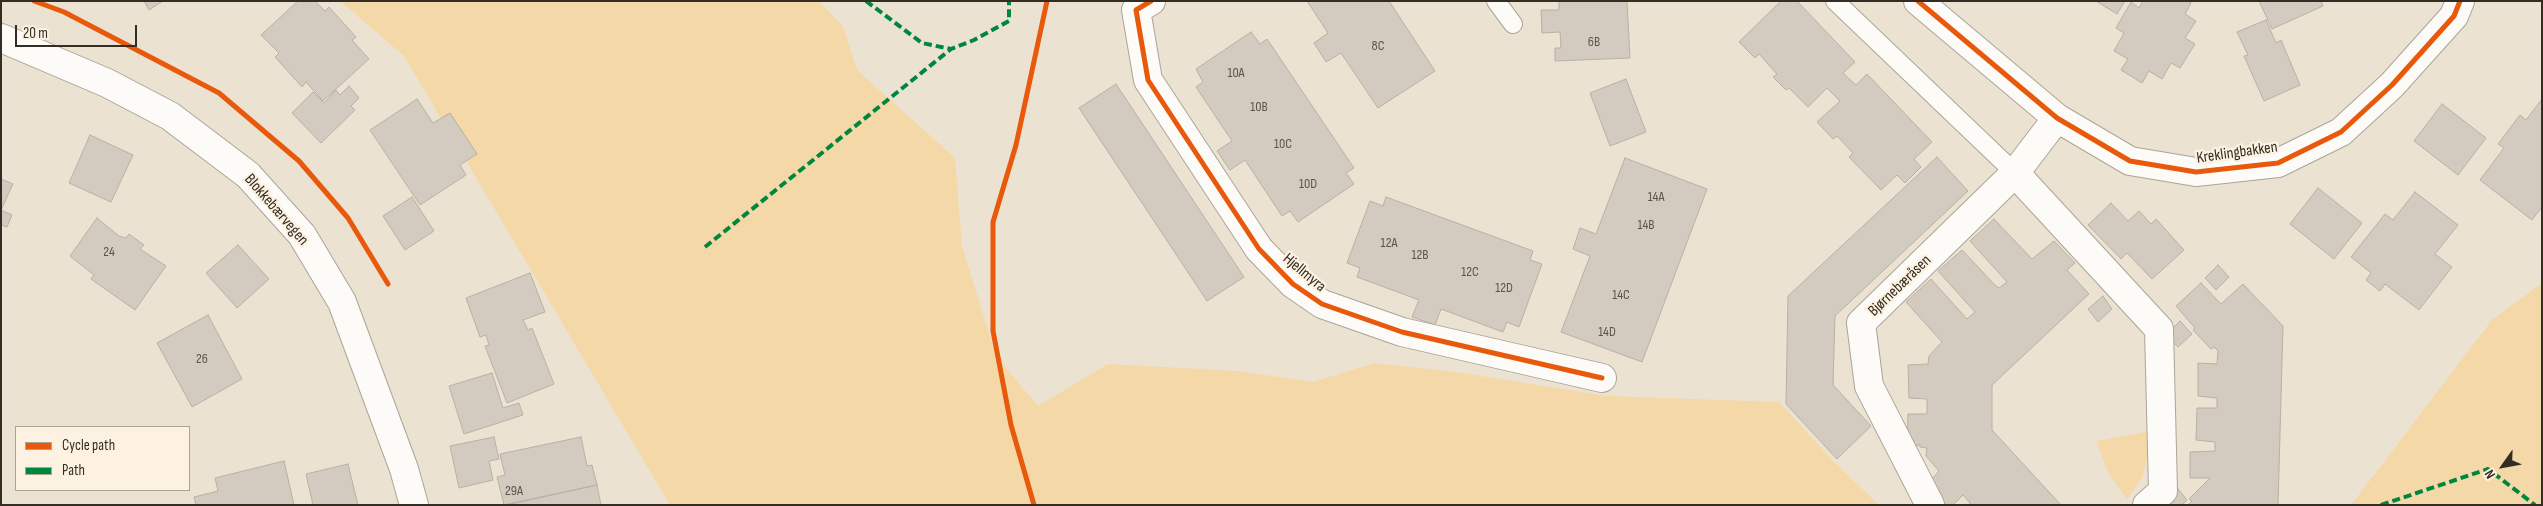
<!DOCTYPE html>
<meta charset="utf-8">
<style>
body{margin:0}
#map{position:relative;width:2543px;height:506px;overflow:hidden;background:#ece2d2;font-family:"Sofia Sans Condensed",sans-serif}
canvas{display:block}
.frame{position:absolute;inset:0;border:2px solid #342d23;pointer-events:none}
.legend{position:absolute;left:15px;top:426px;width:175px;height:65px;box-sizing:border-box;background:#fdf2e2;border:1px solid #ada396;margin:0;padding:6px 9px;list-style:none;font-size:15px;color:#342d23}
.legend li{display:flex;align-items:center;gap:10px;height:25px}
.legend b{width:25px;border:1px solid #ada396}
.north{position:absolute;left:2478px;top:441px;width:50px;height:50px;-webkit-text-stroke:4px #fdf2e2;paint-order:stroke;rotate:238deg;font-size:14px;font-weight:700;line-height:20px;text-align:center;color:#342d23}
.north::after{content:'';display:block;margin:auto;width:18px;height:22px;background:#342d23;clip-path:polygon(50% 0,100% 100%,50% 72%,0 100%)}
.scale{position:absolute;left:15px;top:25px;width:122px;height:22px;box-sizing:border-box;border:2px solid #342d23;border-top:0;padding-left:6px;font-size:15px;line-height:18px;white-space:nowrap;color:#342d23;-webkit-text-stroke:4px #fdf2e2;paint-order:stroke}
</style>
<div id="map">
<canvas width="2543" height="506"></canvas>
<div class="frame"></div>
<ul class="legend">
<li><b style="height:6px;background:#e8590c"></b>Cycle path</li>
<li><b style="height:6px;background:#00873e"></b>Path</li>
</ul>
<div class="north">N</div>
<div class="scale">20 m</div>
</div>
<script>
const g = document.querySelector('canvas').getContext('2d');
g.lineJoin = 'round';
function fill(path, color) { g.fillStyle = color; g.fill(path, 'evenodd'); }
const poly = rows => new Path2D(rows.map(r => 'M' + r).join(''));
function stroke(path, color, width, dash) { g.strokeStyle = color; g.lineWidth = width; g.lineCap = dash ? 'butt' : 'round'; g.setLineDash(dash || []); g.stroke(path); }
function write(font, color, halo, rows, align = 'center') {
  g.font = font + ' "Sofia Sans Condensed",sans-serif'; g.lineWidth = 4.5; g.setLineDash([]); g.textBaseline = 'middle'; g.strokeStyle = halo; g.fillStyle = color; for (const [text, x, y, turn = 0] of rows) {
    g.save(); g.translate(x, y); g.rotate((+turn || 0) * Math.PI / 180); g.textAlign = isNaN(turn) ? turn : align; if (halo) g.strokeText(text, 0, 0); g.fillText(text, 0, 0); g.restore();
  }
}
fill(poly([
 [340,1,819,1,843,26,857,70,955,158,962,246,996,356,1038,406,1108,364,1237,371,1313,382,1374,363,1456,372,1607,396,1779,402,1833,461,1879,505,670,505,404,56],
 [2542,283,2542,505,2351,505,2492,320],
 [2151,431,2149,451,2142,478,2127,499,2109,474,2096,441]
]), '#f5d8a7');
const building = poly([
 [144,1,163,1,149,10,144,1],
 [298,1,315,1,325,11,329,7,356,37,352,40,369,59,323,101,306,82,302,87,275,57,279,53,261,35,298,1],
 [1307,1,1389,1,1435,71,1378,108,1341,53,1326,62,1314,43,1328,33,1307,1],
 [1559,1,1627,1,1630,58,1555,61,1555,48,1561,48,1560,32,1542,33,1541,10,1559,10,1559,1],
 [1781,1,1797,1,1855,62,1843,73,1856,85,1867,74,1932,142,1914,159,1921,167,1905,183,1897,175,1881,190,1849,157,1853,153,1837,136,1833,139,1817,122,1840,101,1827,88,1808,107,1789,88,1786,90,1773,77,1777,74,1759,54,1755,58,1739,42,1781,1],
 [2096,1,2125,1,2117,14,2096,1],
 [2143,1,2188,1,2191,3,2185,14,2196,21,2185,38,2195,44,2180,68,2171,63,2162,79,2149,71,2142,83,2121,70,2128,59,2114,51,2124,33,2116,28,2131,2,2139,8,2143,1],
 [2259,1,2321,1,2323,6,2272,29,2259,1],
 [2266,20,2276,43,2281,40,2300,85,2264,101,2244,56,2248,55,2237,32,2266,20],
 [1251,32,1260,44,1267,39,1354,168,1346,173,1354,184,1298,222,1290,211,1282,216,1245,160,1230,170,1217,151,1232,141,1196,87,1203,82,1196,69,1251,32],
 [1626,79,1646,132,1610,146,1590,93,1626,79],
 [1116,84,1244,277,1207,301,1079,108,1116,84],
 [349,86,359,98,351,106,355,110,321,143,292,113,313,92,324,103,336,90,340,95,349,86],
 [417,99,433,123,450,113,477,154,460,165,466,175,420,205,370,130,417,99],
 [2542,99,2542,207,2532,220,2480,180,2504,148,2498,144,2520,115,2526,120,2542,99],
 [2442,104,2486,138,2458,175,2414,141,2442,104],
 [90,135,133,155,111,202,69,183,90,135],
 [1937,157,1968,191,1835,316,1833,385,1871,426,1837,459,1786,404,1788,296,1937,157],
 [1625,158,1707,189,1642,362,1561,332,1590,256,1573,249,1580,228,1596,234,1625,158],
 [1,179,13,184,1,210,12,215,7,227,1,225,1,179],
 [2318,188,2362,223,2334,259,2290,224,2318,188],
 [2415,192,2458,225,2435,254,2452,267,2419,310,2385,284,2380,291,2366,280,2371,273,2351,257,2385,214,2393,220,2415,192],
 [412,197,434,231,405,250,383,216,412,197],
 [1386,197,1533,251,1530,260,1542,264,1519,327,1507,322,1503,332,1441,309,1435,325,1412,317,1419,300,1357,277,1360,268,1347,263,1370,201,1383,206,1386,197],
 [2111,203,2128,221,2139,211,2151,224,2156,219,2184,250,2152,279,2127,253,2121,259,2088,225,2111,203],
 [97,218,119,236,126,238,129,234,144,245,140,249,166,266,135,310,91,279,94,275,70,256,97,218],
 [1994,219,2032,259,2054,241,2075,263,2067,270,2089,294,1992,385,1992,430,2061,505,1969,505,1970,503,1963,495,1953,505,1946,505,1927,485,1939,471,1926,456,1927,448,1920,447,1920,445,1907,446,1908,414,1927,414,1927,399,1909,398,1908,365,1928,364,1929,356,1942,342,1906,302,1931,279,1967,319,1975,312,1938,271,1962,250,1995,285,1999,288,2007,282,1970,241,1994,219],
 [238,245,269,279,237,308,206,273,238,245],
 [2218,265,2229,277,2216,290,2205,278,2218,265],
 [530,273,545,312,523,320,528,330,532,328,554,384,507,403,485,346,489,345,486,335,480,337,466,298,530,273],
 [2201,283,2221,304,2243,284,2283,326,2278,505,2188,505,2192,501,2189,499,2210,478,2190,478,2190,452,2215,451,2215,442,2196,440,2197,408,2217,408,2217,398,2198,396,2198,363,2217,364,2218,351,2214,347,2211,349,2193,330,2195,328,2176,306,2201,283],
 [2103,296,2112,309,2098,322,2088,309,2103,296],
 [208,315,242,379,192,407,157,343,208,315],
 [2180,321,2192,334,2178,347,2166,335,2180,321],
 [492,373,503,408,519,403,523,415,464,434,449,386,492,373],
 [494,437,499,459,489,461,493,480,459,488,450,446,494,437],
 [581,437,587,466,592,465,597,485,504,505,497,477,505,475,500,454,581,437],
 [284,461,294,505,196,505,194,497,218,491,215,478,284,461],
 [348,464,358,505,313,505,306,474,348,464],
 [2174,484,2187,500,2182,505,2170,505,2162,495,2174,484],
 [597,485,601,505,506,505,597,485]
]);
fill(building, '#d3cbbf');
stroke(building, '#b8b0a5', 1);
const service = poly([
 [1496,1,1513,24],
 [1835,1,2015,173]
]);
const minor = poly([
 [1151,1,1136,10,1148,80,1259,249,1293,284,1322,304,1402,332,1602,378],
 [1918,1,2057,118,2130,161,2196,172,2278,163,2341,132,2392,85,2454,16,2460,1],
 [1,38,107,83,170,116,248,175,302,235,342,302,404,469,414,505],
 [2015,173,2159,329,2163,491,2147,505],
 [1930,505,1869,386,1861,323,2015,173,2057,118]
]);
stroke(service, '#aca498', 20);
stroke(minor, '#aca498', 30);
stroke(service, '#fcfbf8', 18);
stroke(minor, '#fcfbf8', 28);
stroke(poly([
 [866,1,922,43,951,49,974,40,1009,21,1009,1],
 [705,247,951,49],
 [2381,505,2488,469,2535,505]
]), '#00873e', 4, [8, 4]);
stroke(poly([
 [34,1,64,12,219,93,299,161,348,218,388,284],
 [1151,1,1136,10,1148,80,1259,249,1293,284,1322,304,1402,332,1602,378],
 [1918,1,2057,118,2130,161,2196,172,2278,163,2341,132,2392,85,2454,16,2460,1],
 [1034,505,1011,425,993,331,993,222,1016,145,1047,1]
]), '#e8590c', 5);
write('14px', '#5c544a', null, [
 ["6B",1594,42],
 ["8C",1378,46],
 ["10A",1236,73],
 ["10B",1259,107],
 ["10C",1283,144],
 ["10D",1308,184],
 ["14A",1656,197],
 ["14B",1646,225],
 ["12A",1389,243],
 ["24",109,252],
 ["12B",1420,255],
 ["12C",1470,272],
 ["12D",1504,288],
 ["14C",1621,295],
 ["14D",1607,332],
 ["26",202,359],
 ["29A",514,491]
]);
write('16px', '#342d23', '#fdf2e2', [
 ["Kreklingbakken",2237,153,-8],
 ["Blokkebærvegen",276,210,49],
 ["Hjellmyra",1304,273,40],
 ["Bjørnebæråsen",1900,286,-44]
]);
</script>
